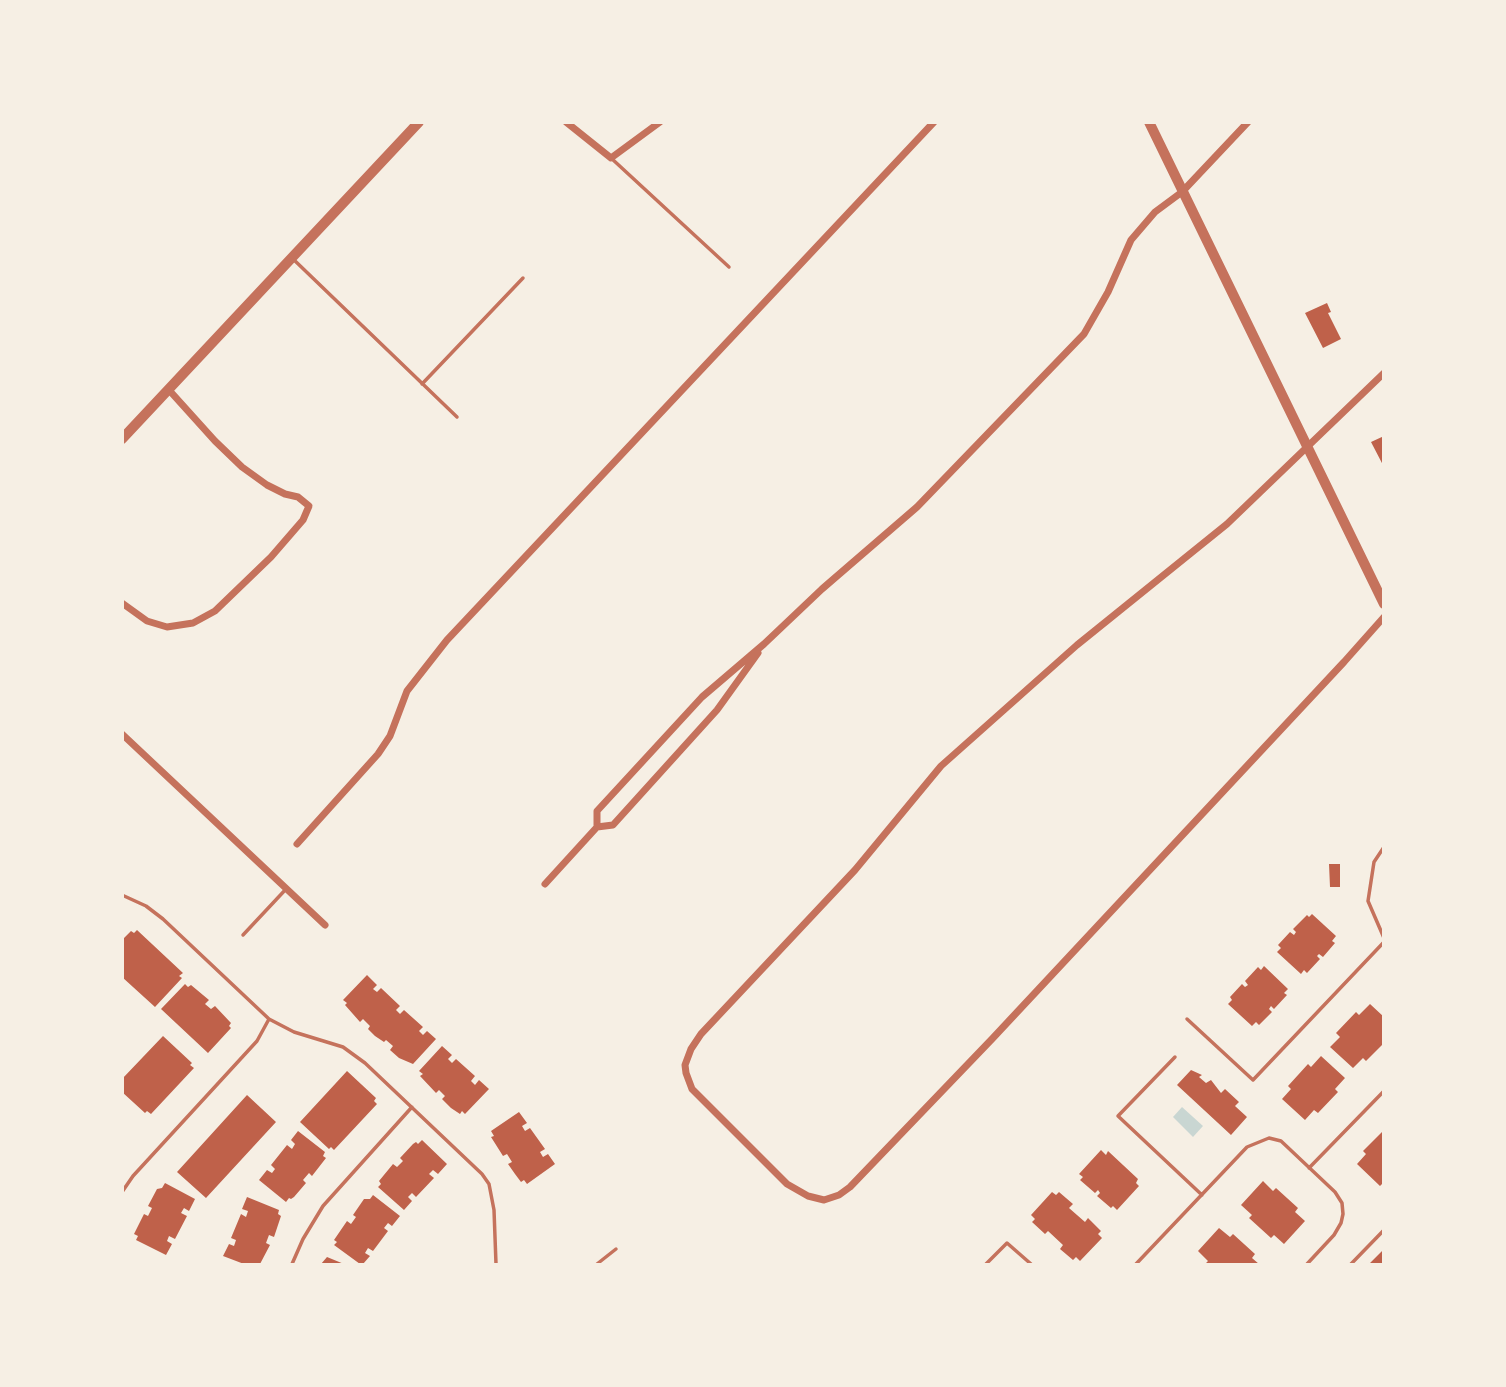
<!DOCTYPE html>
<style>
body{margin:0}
#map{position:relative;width:1506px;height:1387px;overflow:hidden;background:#f6efe4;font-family:"Work Sans",sans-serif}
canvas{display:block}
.frame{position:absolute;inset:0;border:124px solid #f6efe4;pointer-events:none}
</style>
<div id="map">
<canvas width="1506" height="1387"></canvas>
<div class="frame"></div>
</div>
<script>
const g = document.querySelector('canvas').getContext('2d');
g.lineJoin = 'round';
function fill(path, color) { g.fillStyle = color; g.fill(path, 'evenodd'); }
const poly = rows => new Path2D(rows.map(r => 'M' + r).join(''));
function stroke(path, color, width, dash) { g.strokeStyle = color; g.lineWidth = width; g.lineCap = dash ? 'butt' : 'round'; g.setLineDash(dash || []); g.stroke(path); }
fill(poly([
 [1182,1107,1203,1126,1193,1137,1173,1117]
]), '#c9d6d2');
fill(poly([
 [1327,303,1331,312,1328,313,1341,339,1323,348,1305,313],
 [1384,436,1384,467,1371,442],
 [1329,864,1340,864,1340,887,1330,887],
 [1312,914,1336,936,1332,941,1335,943,1323,957,1319,954,1317,956,1320,959,1307,973,1304,970,1301,974,1277,952,1281,948,1278,945,1290,932,1294,935,1296,932,1293,929,1307,915,1309,917],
 [137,930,183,973,179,976,182,978,155,1007,122,977,122,940,131,931,134,933],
 [1264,966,1288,989,1284,993,1287,995,1274,1009,1271,1006,1269,1009,1272,1012,1259,1025,1256,1022,1252,1026,1228,1004,1232,1000,1230,997,1242,984,1245,987,1248,985,1245,981,1258,967,1261,970],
 [367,975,377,985,373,989,377,992,381,988,400,1006,396,1010,400,1014,404,1010,423,1027,419,1031,423,1035,427,1031,436,1039,413,1064,399,1058,390,1050,393,1046,386,1040,384,1042,375,1036,368,1029,370,1026,363,1019,360,1022,345,1005,347,1003,343,1000],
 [185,984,188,987,191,985,209,1000,205,1004,211,1009,215,1006,231,1023,229,1026,231,1028,208,1053,161,1009],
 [1370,1004,1384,1017,1384,1043,1366,1061,1363,1058,1353,1068,1330,1047,1340,1037,1336,1033,1356,1012,1359,1015],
 [163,1036,192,1063,190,1065,194,1068,151,1114,147,1111,145,1113,122,1092,122,1079],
 [442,1046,452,1055,448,1059,452,1063,456,1059,475,1076,471,1081,475,1085,479,1080,489,1089,465,1114,462,1111,460,1114,451,1108,442,1099,445,1096,439,1090,436,1093,420,1076,423,1074,419,1071],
 [1321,1056,1345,1078,1335,1089,1338,1092,1318,1113,1314,1110,1305,1120,1282,1099,1291,1089,1288,1086,1308,1064,1311,1067],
 [1191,1070,1202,1075,1199,1077,1206,1083,1211,1080,1221,1093,1225,1089,1239,1102,1235,1106,1247,1117,1231,1135,1177,1085],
 [347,1071,376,1098,374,1101,377,1104,334,1150,331,1147,329,1149,300,1122],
 [247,1095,276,1122,206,1198,177,1172],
 [519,1112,527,1123,522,1126,525,1131,530,1128,545,1149,540,1152,543,1157,548,1154,555,1164,527,1184,524,1180,521,1182,515,1174,508,1164,512,1162,507,1154,503,1156,491,1137,494,1136,491,1131],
 [1384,1130,1384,1182,1380,1186,1357,1164,1366,1154,1363,1151],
 [298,1131,325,1152,323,1156,326,1158,312,1176,309,1173,303,1180,306,1183,294,1197,291,1199,289,1198,286,1202,259,1180,267,1170,272,1173,275,1169,271,1165,287,1145,292,1149,295,1144,291,1140],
 [422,1140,447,1164,438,1174,433,1170,429,1174,434,1178,416,1197,412,1193,408,1197,412,1201,404,1210,378,1187,381,1184,379,1181,393,1164,397,1167,403,1161,400,1158,413,1144,416,1142,418,1144],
 [1101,1150,1106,1155,1108,1151,1138,1179,1136,1183,1139,1186,1117,1210,1113,1206,1111,1208,1097,1196,1100,1193,1098,1190,1095,1193,1080,1180,1083,1177,1079,1174],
 [1263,1181,1273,1191,1276,1188,1298,1208,1295,1212,1305,1221,1284,1244,1274,1235,1271,1238,1249,1218,1252,1215,1241,1205],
 [165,1183,195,1199,189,1211,184,1208,181,1213,187,1216,175,1239,169,1236,167,1241,172,1244,166,1255,136,1240,138,1236,134,1234,144,1214,148,1216,152,1208,148,1206,157,1189,162,1188],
 [1052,1192,1056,1195,1059,1192,1073,1204,1069,1208,1085,1222,1088,1218,1101,1231,1098,1234,1102,1238,1080,1261,1076,1257,1073,1260,1060,1249,1063,1245,1048,1231,1045,1234,1032,1222,1035,1219,1031,1215],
 [373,1195,400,1216,392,1226,388,1223,384,1228,388,1231,373,1251,368,1248,365,1253,370,1256,363,1264,360,1264,334,1245,337,1242,334,1240,347,1221,351,1224,356,1217,353,1215,364,1199,370,1199],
 [247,1197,279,1210,278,1214,281,1216,274,1237,269,1235,266,1243,270,1245,260,1264,244,1264,223,1256,229,1244,234,1246,236,1240,231,1238,241,1214,246,1217,248,1211,242,1209],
 [1219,1228,1230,1237,1233,1234,1255,1254,1252,1258,1259,1264,1205,1264,1208,1261,1198,1251],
 [1384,1249,1384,1264,1369,1264],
 [327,1257,344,1264,321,1264]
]), '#bf614a');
stroke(poly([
 [611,158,729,267],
 [292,258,457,417],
 [422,384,523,278],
 [1384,847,1374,862,1368,901,1384,938],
 [122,895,146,906,163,919,269,1019,294,1032,343,1047,365,1063,482,1174,489,1184,494,1210,496,1264],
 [243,935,287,888],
 [1187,1019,1253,1080,1384,942],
 [1175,1057,1118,1116,1202,1195],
 [1309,1168,1384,1091],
 [122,1192,133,1176,257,1041,269,1019],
 [292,1264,303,1239,323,1206,412,1107],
 [597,1264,616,1249],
 [986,1264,1007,1243,1031,1264],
 [1136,1264,1247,1147,1269,1138,1281,1141,1335,1192,1342,1203,1343,1214,1341,1223,1334,1235,1307,1264],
 [1351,1264,1384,1230]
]), '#c5725c', 3.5);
stroke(poly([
 [566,122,611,158,660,122],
 [1384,373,1227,524,1077,645,941,766,855,870,701,1034,691,1049,685,1065,686,1073,692,1089,787,1184,808,1196,824,1200,839,1195,850,1187,992,1039,1344,662,1384,617],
 [122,603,147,621,167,627,193,623,215,611,271,557,303,520,309,506,298,497,285,494,267,485,242,467,215,441,169,390],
 [122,734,325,925],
 [597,827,597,811,702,697,764,644,822,589,917,507,1084,334,1108,292,1131,240,1155,212,1182,192,1248,122],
 [297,844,378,754,390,736,407,691,447,640,934,122],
 [545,884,597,827,613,825,717,710,758,653]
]), '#c5725c', 7);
stroke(poly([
 [1149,122,1384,604],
 [122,439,419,122]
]), '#c5725c', 10);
</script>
